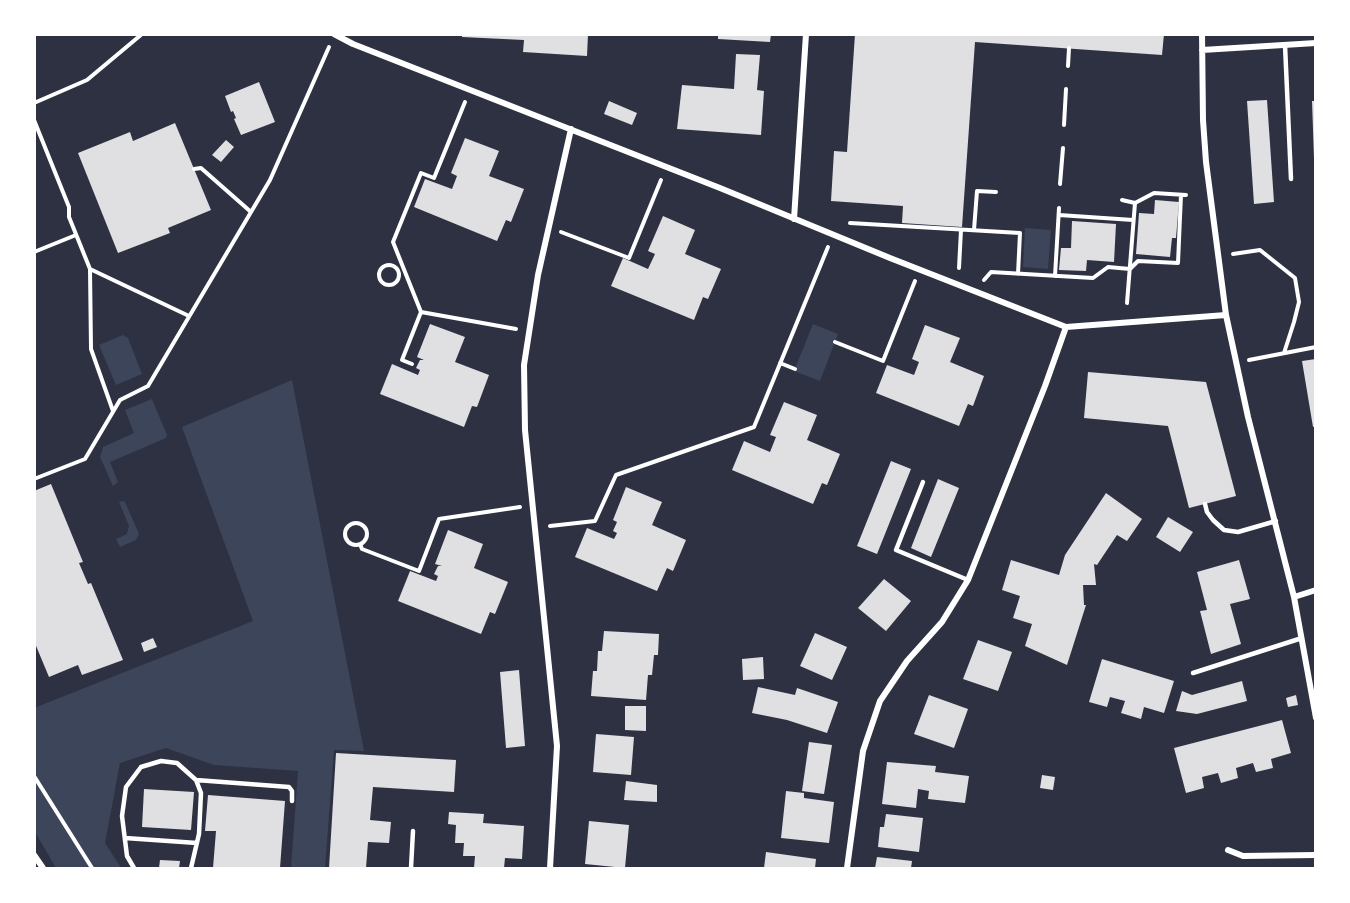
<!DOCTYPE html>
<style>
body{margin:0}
#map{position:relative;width:1350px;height:903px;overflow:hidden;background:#2d3142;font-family:Mulish,sans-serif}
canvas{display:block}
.frame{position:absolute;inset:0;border:36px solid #fff;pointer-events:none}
</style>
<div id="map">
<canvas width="1350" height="903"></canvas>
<div class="frame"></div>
</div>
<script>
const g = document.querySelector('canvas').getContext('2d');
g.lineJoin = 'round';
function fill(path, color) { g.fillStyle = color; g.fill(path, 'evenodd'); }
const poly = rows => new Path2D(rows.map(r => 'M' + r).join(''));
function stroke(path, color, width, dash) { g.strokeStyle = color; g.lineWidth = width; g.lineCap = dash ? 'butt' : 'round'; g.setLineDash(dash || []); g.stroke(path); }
fill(poly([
 [1025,228,1051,230,1048,269,1023,267],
 [813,324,838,334,820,381,794,371],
 [123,335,128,338,142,374,116,385,99,345],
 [292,380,364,751,334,750,325,868,291,868,298,771,214,765,166,748,120,763,105,843,121,868,56,868,35,832,34,708,253,621,182,427],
 [152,399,167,435,166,438,110,462,118,482,113,486,100,457,103,447,134,433,125,410],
 [122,501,125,502,139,534,136,540,120,547,116,539,127,534,129,526,119,502]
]), '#3c4559');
fill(poly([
 [462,34,588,34,587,56,523,52,524,40,462,37],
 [718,34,771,34,770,42,718,39],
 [855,34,1164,34,1162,55,975,42,962,227,902,223,903,206,831,201,834,151,847,152],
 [736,54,760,55,757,90,764,91,761,135,677,129,682,85,734,89],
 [259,82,275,122,241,135,234,119,236,118,233,111,231,112,225,96],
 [1267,100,1274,202,1254,204,1247,101],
 [609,101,637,113,632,125,604,114],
 [1312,101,1316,101,1316,158,1314,158],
 [175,123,211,210,168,228,170,233,118,253,78,153,130,132,133,141],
 [465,138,499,151,489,176,524,189,511,222,506,220,497,241,414,207,425,179,452,189,457,176,451,173],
 [226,140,234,147,221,162,212,155],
 [1155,200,1179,202,1176,238,1172,238,1170,257,1136,254,1139,213,1154,214],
 [663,216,695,230,685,254,721,269,708,299,703,297,694,320,611,286,623,258,648,269,655,254,648,251],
 [1072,221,1116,224,1114,262,1087,260,1086,271,1059,270,1061,248,1071,248],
 [430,324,465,337,455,362,489,375,477,407,472,406,464,427,380,394,392,364,418,375,420,370,416,368,420,360,424,360,417,357],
 [925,325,960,338,950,362,984,376,973,406,968,404,959,426,876,393,887,365,914,375,919,362,912,359],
 [1316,359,1316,426,1313,427,1302,361],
 [1088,372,1206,382,1236,496,1189,508,1168,426,1084,418],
 [784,402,817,415,807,440,840,454,827,485,822,483,813,504,732,470,744,441,770,452,776,437,770,435],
 [891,461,911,469,877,554,857,546],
 [938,479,959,488,931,557,911,548],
 [51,484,83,562,79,563,88,584,91,583,123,660,82,675,78,665,49,677,34,641,34,491],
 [626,487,662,502,652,525,686,540,673,571,667,568,657,591,575,557,587,528,614,539,617,533,613,531,617,522,613,520],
 [1106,493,1142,519,1127,541,1117,535,1097,565,1094,564,1096,585,1083,585,1084,605,1086,605,1067,665,1025,646,1032,624,1013,618,1020,596,1002,590,1011,560,1059,575,1065,555],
 [1168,517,1193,532,1180,552,1156,537],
 [448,530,483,544,474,568,508,582,495,614,490,612,481,634,398,601,410,571,436,581,438,576,434,574,438,566,442,566,435,564],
 [1239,560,1250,599,1230,604,1241,644,1211,654,1200,611,1207,610,1197,572],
 [884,579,911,601,886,631,858,608],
 [604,631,659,634,658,655,654,655,652,675,648,675,646,700,591,696,593,671,597,671,598,651,602,651],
 [815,633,847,647,832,680,800,666],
 [153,638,157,647,144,652,141,643],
 [978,640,1012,652,998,691,963,679],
 [763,657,764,679,743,680,742,659],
 [1102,659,1174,681,1164,713,1144,707,1141,719,1121,713,1125,701,1110,697,1107,707,1089,702],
 [519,670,525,746,506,748,500,672],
 [1242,681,1247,701,1197,714,1176,711,1182,691,1192,695],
 [758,687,795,695,797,688,838,702,827,733,787,720,752,713],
 [929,695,968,709,954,748,914,734],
 [1296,695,1298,705,1288,707,1286,698],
 [625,706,646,706,646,731,625,730],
 [1282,720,1291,753,1271,759,1273,768,1256,772,1253,763,1236,768,1238,778,1221,783,1218,773,1202,777,1204,788,1186,793,1174,748],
 [596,734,634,737,631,775,593,772],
 [809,742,832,745,824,794,802,791],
 [336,753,456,760,454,792,373,787,370,820,391,822,389,843,368,842,366,868,329,868],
 [887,762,936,766,935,772,969,776,965,803,928,799,929,791,918,789,916,808,882,804],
 [1042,775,1055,777,1053,790,1040,788],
 [626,781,657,785,657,802,624,800],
 [144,789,194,792,191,830,142,827],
 [786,791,804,793,804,798,834,802,829,843,781,838],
 [208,795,285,801,280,868,213,868,216,831,205,831],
 [449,812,484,814,483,823,524,826,522,859,505,858,504,868,474,868,475,856,463,856,464,843,455,843,456,825,448,824],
 [886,814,923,818,919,852,878,847,880,827,884,827],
 [589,821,629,825,625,868,585,864],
 [766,852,816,859,815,868,764,868],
 [877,857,912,861,911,868,875,868],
 [160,860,180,861,179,868,159,868]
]), '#e0e0e3');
stroke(poly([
 [1068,66,1069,48],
 [465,102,434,178,421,173,393,242,421,312,516,329],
 [34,103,87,80,142,34],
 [34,120,69,207,69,217,90,269,91,349,113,411],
 [1064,125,1066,89],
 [194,169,201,168,251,212],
 [1060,184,1063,148],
 [1122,200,1135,203],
 [1059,215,1133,220],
 [850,223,1020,233,1018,274],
 [974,230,977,191,996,192],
 [561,232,629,258,661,180],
 [34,252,76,235],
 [1233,254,1260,250,1295,278,1299,302,1294,322,1284,353],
 '379 275a10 10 0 1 1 20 0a10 10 0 1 1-20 0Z',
 [959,268,961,230],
 [90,269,189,316],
 [1055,276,1059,208],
 [984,280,991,272,1093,278,1108,267,1130,269,1138,261,1178,263,1181,195],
 [1127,303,1135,203,1154,193,1186,195],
 [835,342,883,361,915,281],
 [1249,360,1316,347],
 [780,363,795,369],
 [412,364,402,360,421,312],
 [34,479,85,459,120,400,148,386,270,180,329,47],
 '345 534a11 11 0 1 1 22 0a11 11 0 1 1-22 0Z',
 [550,526,595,521,616,475,754,427,828,247],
 [360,544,362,549,419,571,439,519,520,507],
 [34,776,92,868]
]), '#fff', 4);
stroke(poly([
 [1285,45,1291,179],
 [923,482,896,550,968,580],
 [1205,504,1207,512,1213,520,1224,530,1238,532,1276,521],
 [1193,673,1302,638],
 [196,780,289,787,292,791,292,801],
 [125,838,197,843],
 [134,868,127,856,122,816,126,787,141,767,161,761,177,763,196,780,201,793,199,834,191,868],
 [411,868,413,831]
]), '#fff', 4.5);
stroke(poly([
 [334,34,353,44,720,188,890,258,1066,327,1226,315],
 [1202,34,1203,120,1206,162,1226,315,1248,417,1294,597,1316,718],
 [1202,50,1316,43],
 [794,219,806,34],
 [1294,597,1316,590],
 [1228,850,1243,856,1316,855],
 [34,855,43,868],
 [550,868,557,746,525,430,524,365,538,275,571,129],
 [847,868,863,751,880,701,907,661,942,622,968,580,1045,386,1066,327]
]), '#fff', 6);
</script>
